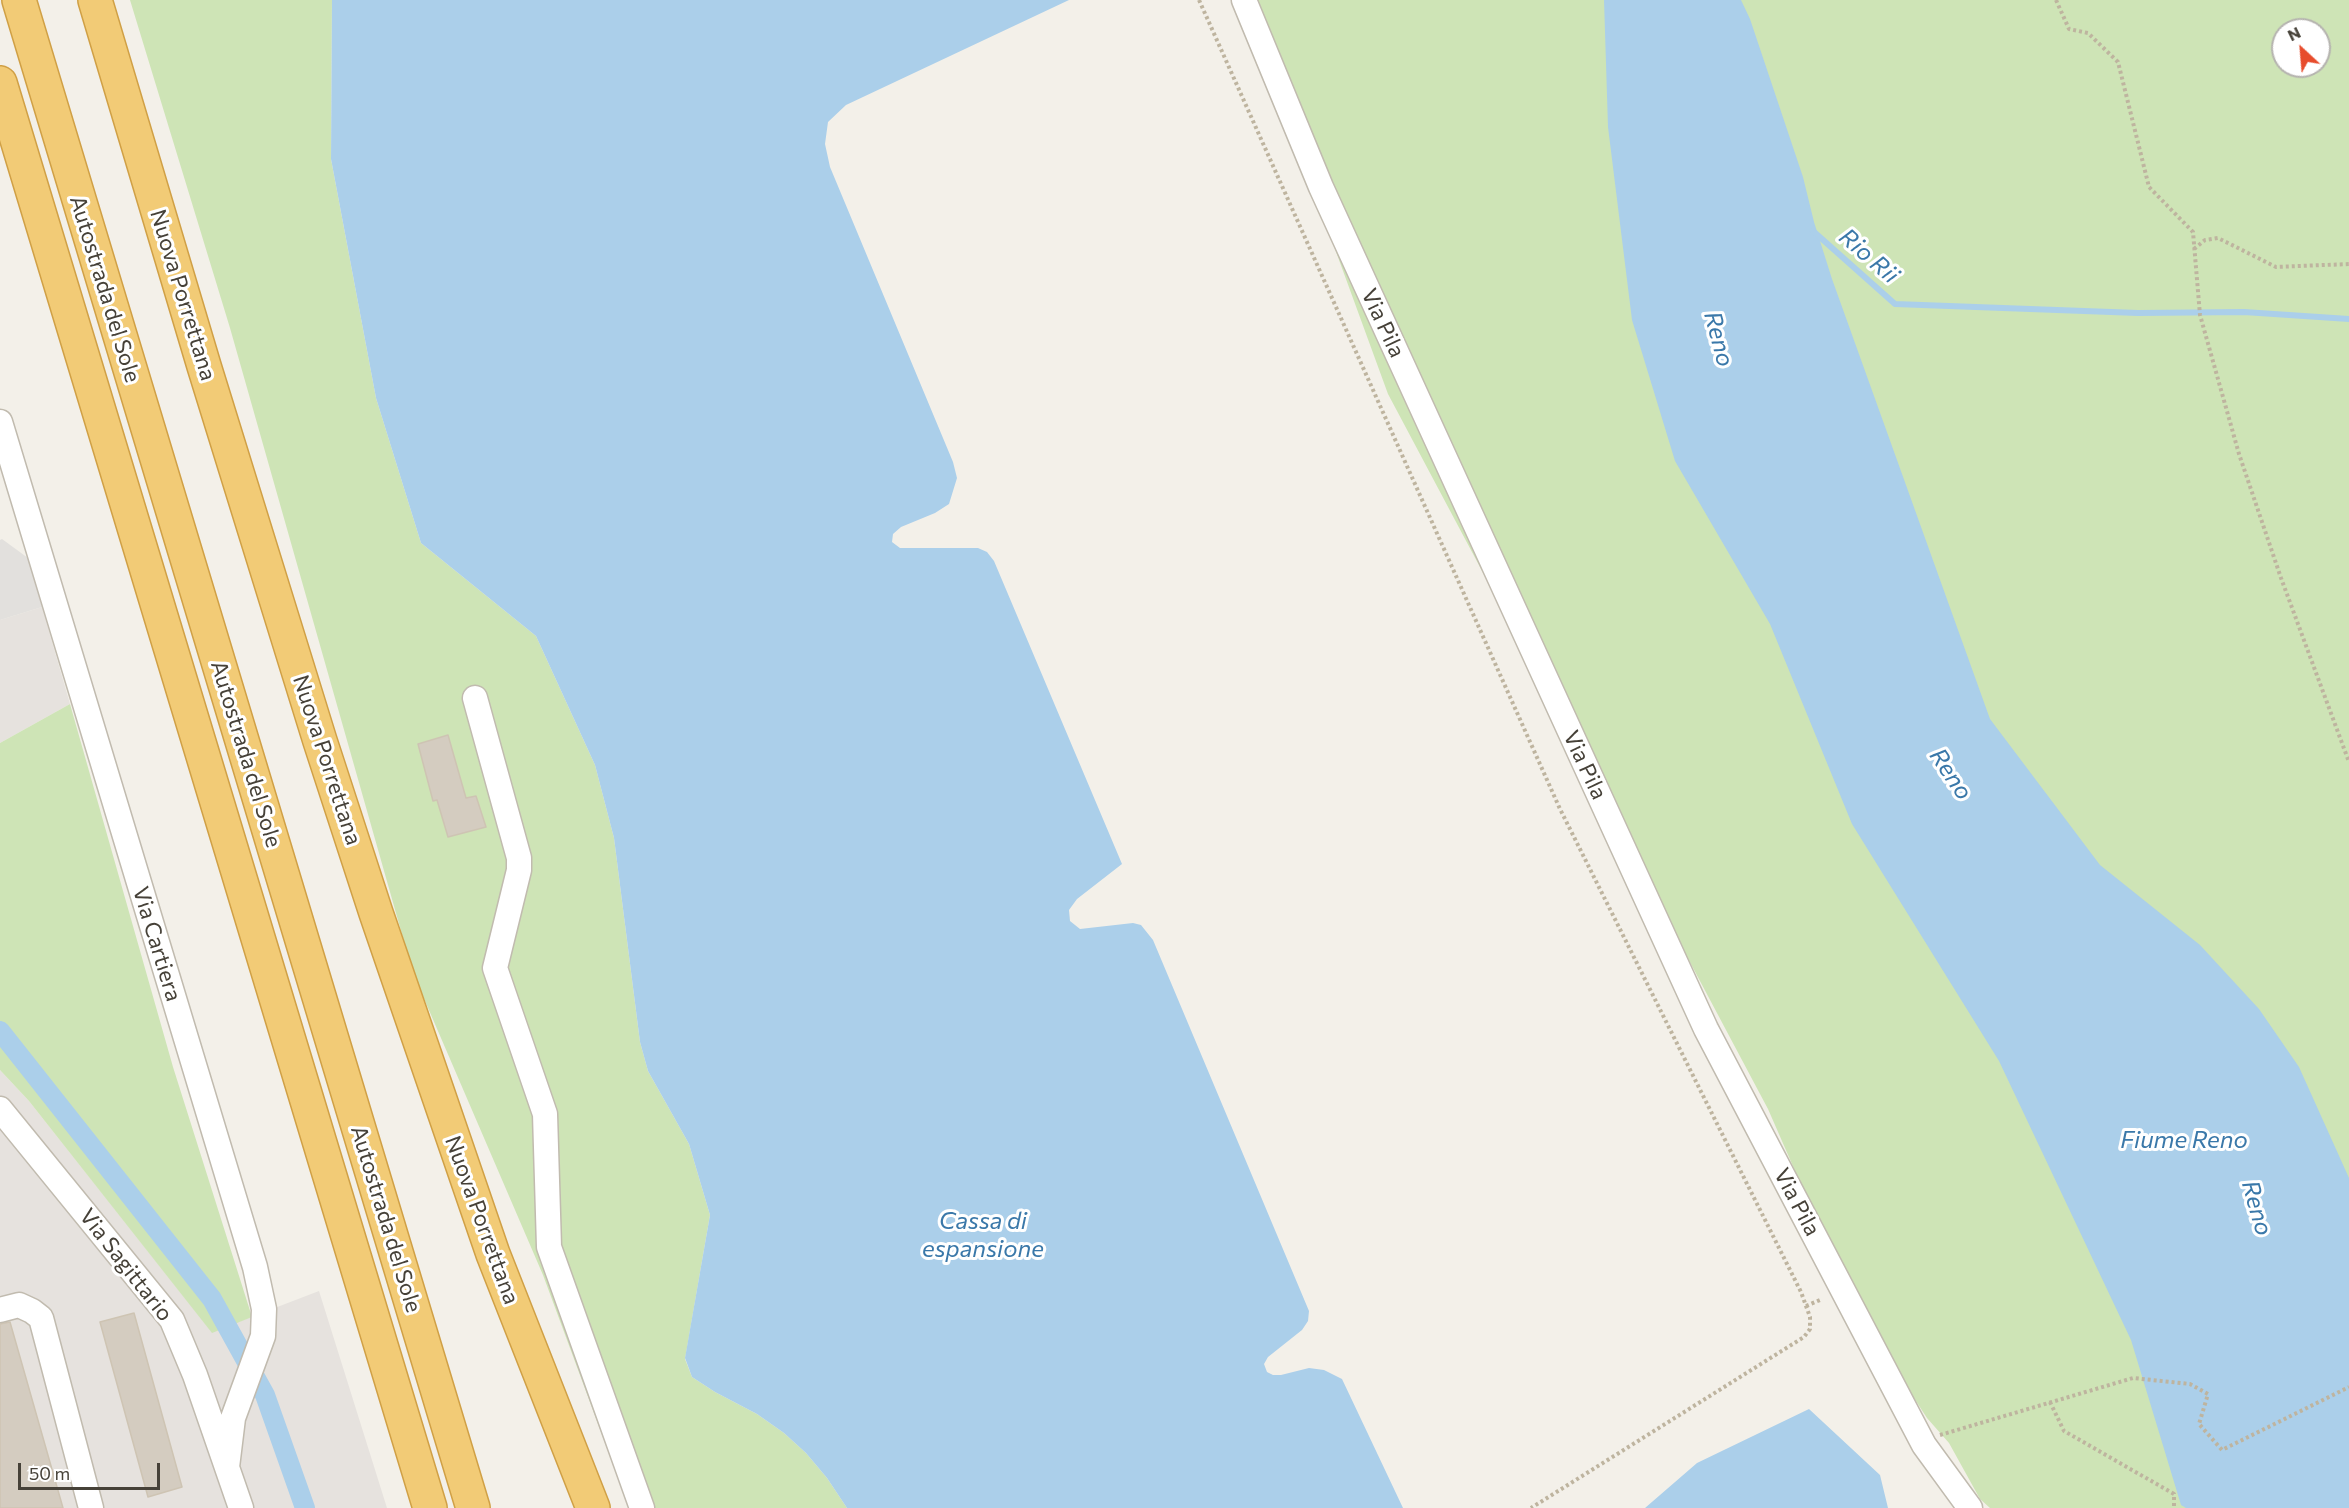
<!DOCTYPE html>
<style>
body{margin:0}
#map{position:relative;width:2349px;height:1508px;overflow:hidden;background:#f3f0e9;font-family:Commissioner,sans-serif}
canvas{display:block}
.north{position:absolute;left:2271px;top:18px;width:60px;height:60px;box-sizing:border-box;background:#fff;border:2px solid #b5b3af;border-radius:50%;rotate:334deg;font-size:16px;font-weight:700;line-height:24px;text-align:center;color:#464138}
.north::after{content:'';display:block;margin:auto;width:21px;height:27px;background:#e74c2c;clip-path:polygon(50% 0,100% 100%,50% 72%,0 100%)}
.scale{position:absolute;left:18px;top:1463px;width:142px;height:27px;box-sizing:border-box;border:3px solid #464138;border-top:0;padding-left:8px;font-size:18px;line-height:21px;white-space:nowrap;color:#464138;-webkit-text-stroke:4px #fff;paint-order:stroke}
</style>
<div id="map">
<canvas width="2349" height="1508"></canvas>
<div class="north">N</div>
<div class="scale">50 m</div>
</div>
<script>
const g = document.querySelector('canvas').getContext('2d');
g.lineJoin = 'round';
function fill(path, color) { g.fillStyle = color; g.fill(path, 'evenodd'); }
const poly = rows => new Path2D(rows.map(r => 'M' + r).join(''));
function stroke(path, color, width, dash) { g.strokeStyle = color; g.lineWidth = width; g.lineCap = dash ? 'butt' : 'round'; g.setLineDash(dash || []); g.stroke(path); }
function write(font, color, halo, rows, align = 'center') {
  g.font = font + ' Commissioner,sans-serif'; g.lineWidth = 6; g.setLineDash([]); g.textBaseline = 'middle'; g.strokeStyle = halo; g.fillStyle = color; for (const [text, x, y, turn = 0] of rows) {
    g.save(); g.translate(x, y); g.rotate((+turn || 0) * Math.PI / 180); g.textAlign = isNaN(turn) ? turn : align; if (halo) g.strokeText(text, 0, 0); g.fillText(text, 0, 0); g.restore();
  }
}
fill(poly([
 [42,607,70,704,0,743,0,620],
 [0,1070,29,1101,212,1332,319,1291,387,1508,0,1508]
]), '#e6e2de');
fill(poly([
 [130,0,332,0,331,159,376,398,421,543,536,636,595,765,614,838,640,1042,648,1071,689,1144,710,1215,685,1359,692,1377,715,1392,757,1414,784,1433,806,1453,827,1478,847,1508,629,1508,543,1275,413,973,230,328],
 [1244,0,2349,0,2349,1508,1990,1508,1980,1499,1949,1443,1927,1418,1854,1306,1768,1109,1388,394],
 [2283,30,2319,30,2319,66,2283,66],
 [70,704,173,1067,252,1317,212,1333,29,1101,0,1070,0,743]
]), '#cee4b6');
fill(poly([
 [2,539,28,558,42,607,0,620,0,540]
]), '#e2e0dd');
fill(poly([
 [332,0,1069,0,846,105,828,122,825,144,830,167,953,462,957,478,949,504,935,513,901,527,893,534,892,542,900,548,978,548,987,552,994,561,1122,864,1077,899,1069,910,1070,921,1080,929,1133,923,1141,925,1153,940,1309,1311,1308,1321,1302,1330,1268,1357,1264,1364,1267,1372,1273,1375,1281,1375,1309,1368,1324,1370,1342,1379,1403,1508,847,1508,827,1478,806,1453,784,1433,757,1414,715,1392,692,1377,685,1358,710,1215,689,1144,648,1071,640,1042,614,838,595,765,536,636,421,543,376,398,331,159],
 [1604,0,1741,0,1750,19,1803,177,1814,222,1832,279,1990,719,2100,865,2200,945,2259,1009,2299,1067,2349,1178,2349,1508,2186,1508,2181,1505,2131,1340,1999,1061,1852,824,1770,624,1675,461,1632,320,1608,127],
 [1809,1409,1880,1475,1888,1508,1645,1508,1697,1463]
]), '#abcfea');
stroke(poly([
 [1813,231,1895,304,2138,313,2244,312,2349,319]
]), '#abcfea', 6);
stroke(poly([
 [0,1031,212,1299,265,1395,305,1508]
]), '#abcfea', 20);
const building = poly([
 [448,735,466,798,476,796,486,827,448,837,437,800,433,801,418,744,448,735],
 [134,1313,182,1487,148,1497,100,1322,134,1313],
 [10,1322,63,1508,0,1508,0,1324,10,1322]
]);
fill(building, '#d4ccc0');
stroke(building, '#cec4b3', 1.5);
const minor = poly([
 [1244,0,1321,187,1706,1029,1924,1445,1970,1508],
 [0,422,255,1267,264,1309,263,1336,233,1418,227,1467],
 [475,698,519,858,519,870,495,968,545,1114,549,1247,642,1508],
 [0,1109,172,1320,195,1375,241,1508],
 [0,1310,19,1305,32,1311,41,1318,91,1508]
]);
const highway = poly([
 [19,0,473,1508],
 [95,0,204,366,320,741,376,913,493,1254,593,1508],
 [0,83,430,1508]
]);
stroke(minor, '#c1bbaf', 27);
stroke(highway, '#d0a046', 36);
stroke(poly([
 [1199,0,1560,809,1801,1292,1810,1317,1810,1329,1804,1337,1531,1508],
 [2056,0,2069,29,2088,33,2118,62,2149,187,2193,232,2200,315,2239,454,2281,578,2349,762],
 [2194,249,2205,240,2218,238,2276,267,2349,264],
 [1806,1306,1820,1300],
 [2050,1402,2064,1431,2174,1494,2174,1508],
 [1940,1435,2133,1378,2190,1384,2208,1394,2199,1424,2222,1450,2349,1387]
]), '#beb49f', 4, [3, 3]);
stroke(minor, '#fff', 24);
stroke(highway, '#f2cb76', 33);
write('22px', '#464138', '#fff', [
 ["Autostrada del Sole",105,289,73],
 ["Nuova Porrettana",183,295,73],
 ["Via Pila",1383,323,65],
 ["Autostrada del Sole",246,754,73],
 ["Nuova Porrettana",327,760,72],
 ["Via Pila",1585,765,65],
 ["Via Cartiera",157,944,73],
 ["Via Pila",1797,1202,62],
 ["Autostrada del Sole",386,1219,73],
 ["Nuova Porrettana",482,1220,70],
 ["Via Sagittario",126,1265,52]
]);
write('italic 24px', '#3a78a9', '#fff', [
 ["Rio Rii",1869,256,41],
 ["Reno",1719,339,75],
 ["Reno",1951,774,56],
 ["Fiume Reno",2184,1140],
 ["Reno",2257,1208,74],
 ["Cassa di",983,1221],
 ["espansione",983,1249]
]);
</script>
